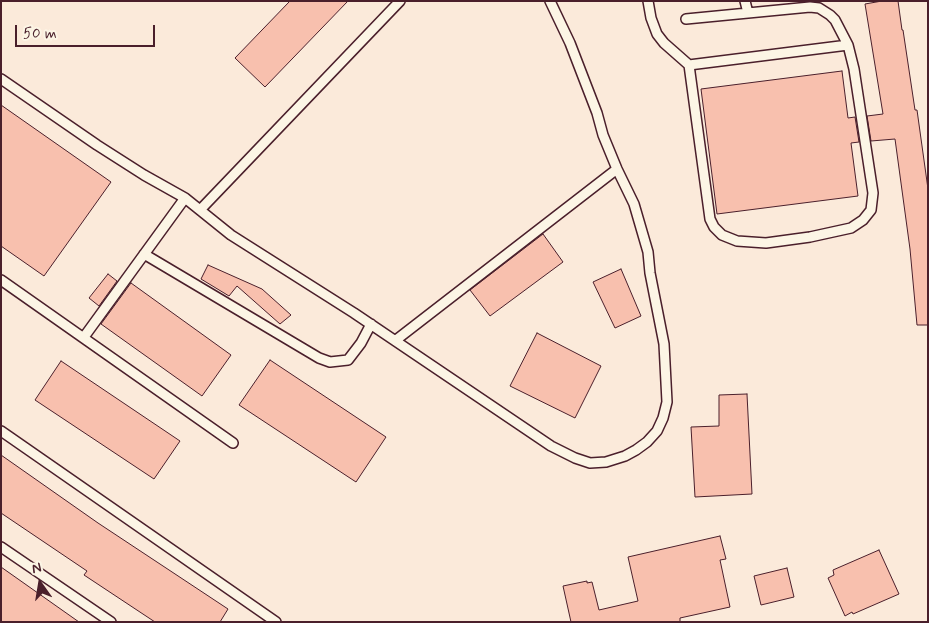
<!DOCTYPE html>
<style>
body{margin:0}
#map{position:relative;width:929px;height:623px;overflow:hidden;background:#fbeada;font-family:Mynerve,sans-serif}
canvas{display:block}
.frame{position:absolute;inset:0;border:2px solid #4a1f2b;pointer-events:none}
.north{position:absolute;left:15px;top:558px;width:50px;height:50px;-webkit-text-stroke:4px #fcf5e5;paint-order:stroke;rotate:347deg;font-size:14px;font-weight:700;line-height:20px;text-align:center;color:#4a1f2b}
.north::after{content:'';display:block;margin:auto;width:18px;height:22px;background:#4a1f2b;clip-path:polygon(50% 0,100% 100%,50% 72%,0 100%)}
.scale{position:absolute;left:15px;top:25px;width:140px;height:22px;box-sizing:border-box;border:2px solid #4a1f2b;border-top:0;padding-left:6px;font-size:15px;line-height:18px;white-space:nowrap;color:#4a1f2b;-webkit-text-stroke:4px #fcf5e5;paint-order:stroke}
</style>
<div id="map">
<canvas width="929" height="623"></canvas>
<div class="frame"></div>
<div class="north">N</div>
<div class="scale">50 m</div>
</div>
<script>
const g = document.querySelector('canvas').getContext('2d');
g.lineJoin = 'round';
function fill(path, color) { g.fillStyle = color; g.fill(path, 'evenodd'); }
const poly = rows => new Path2D(rows.map(r => 'M' + r).join(''));
function stroke(path, color, width, dash) { g.strokeStyle = color; g.lineWidth = width; g.lineCap = dash ? 'butt' : 'round'; g.setLineDash(dash || []); g.stroke(path); }
const building = poly([
 [290,1,348,1,265,87,235,58,290,1],
 [882,1,898,1,902,30,903,30,915,110,917,110,928,189,928,325,917,325,910,249,895,139,871,141,867,116,883,114,865,4,882,1],
 [842,71,848,118,855,117,859,142,851,143,858,196,717,214,701,89,842,71],
 [1,105,111,182,44,276,1,246,1,105],
 [543,234,563,262,490,316,470,290,543,234],
 [208,265,262,289,291,315,280,324,237,286,229,296,201,279,208,265],
 [621,269,641,316,615,328,593,282,621,269],
 [108,274,117,281,99,306,89,298,108,274],
 [131,283,231,355,202,396,101,324,131,283],
 [537,333,601,366,575,418,510,386,537,333],
 [270,360,386,437,356,482,239,405,270,360],
 [61,361,180,441,154,479,35,400,61,361],
 [747,394,752,494,695,497,691,427,719,426,719,395,747,394],
 [1,455,98,523,228,609,220,622,155,622,84,575,87,571,1,513,1,455],
 [720,536,726,559,720,560,730,607,680,618,680,622,571,622,563,586,587,581,587,583,592,582,599,610,638,601,628,557,720,536],
 [879,550,899,594,853,614,852,612,845,616,828,578,834,575,833,570,879,550],
 [1,567,79,622,1,622,1,567],
 [787,568,794,597,761,605,754,576,787,568]
]);
fill(building, '#f8c0ae');
stroke(building, '#4a1f2b', 1);
const service = poly([
 [648,1,651,18,657,34,664,43,689,65,848,45],
 [686,19,748,13],
 [689,65,710,219,714,227,722,235,737,241,766,243,810,237,851,228,863,220,871,210,873,193,854,69,848,45,835,20,830,15,819,8,810,7,748,13,745,1],
 [1,79,97,145,144,175,185,198,231,235,354,313,551,446,575,458,590,463,606,462,625,456,636,450,647,442,657,431,663,418,667,402,664,344,650,273,648,252,634,204,617,169,603,135,597,113,570,43,550,1],
 [200,210,400,1],
 [144,254,319,358,330,362,348,360,361,343,371,324],
 [1,280,233,443],
 [84,337,185,198],
 [396,340,617,169],
 [1,431,276,622],
 [1,547,111,622]
]);
stroke(service, '#4a1f2b', 12);
stroke(service, '#fcf5e5', 9);
</script>
